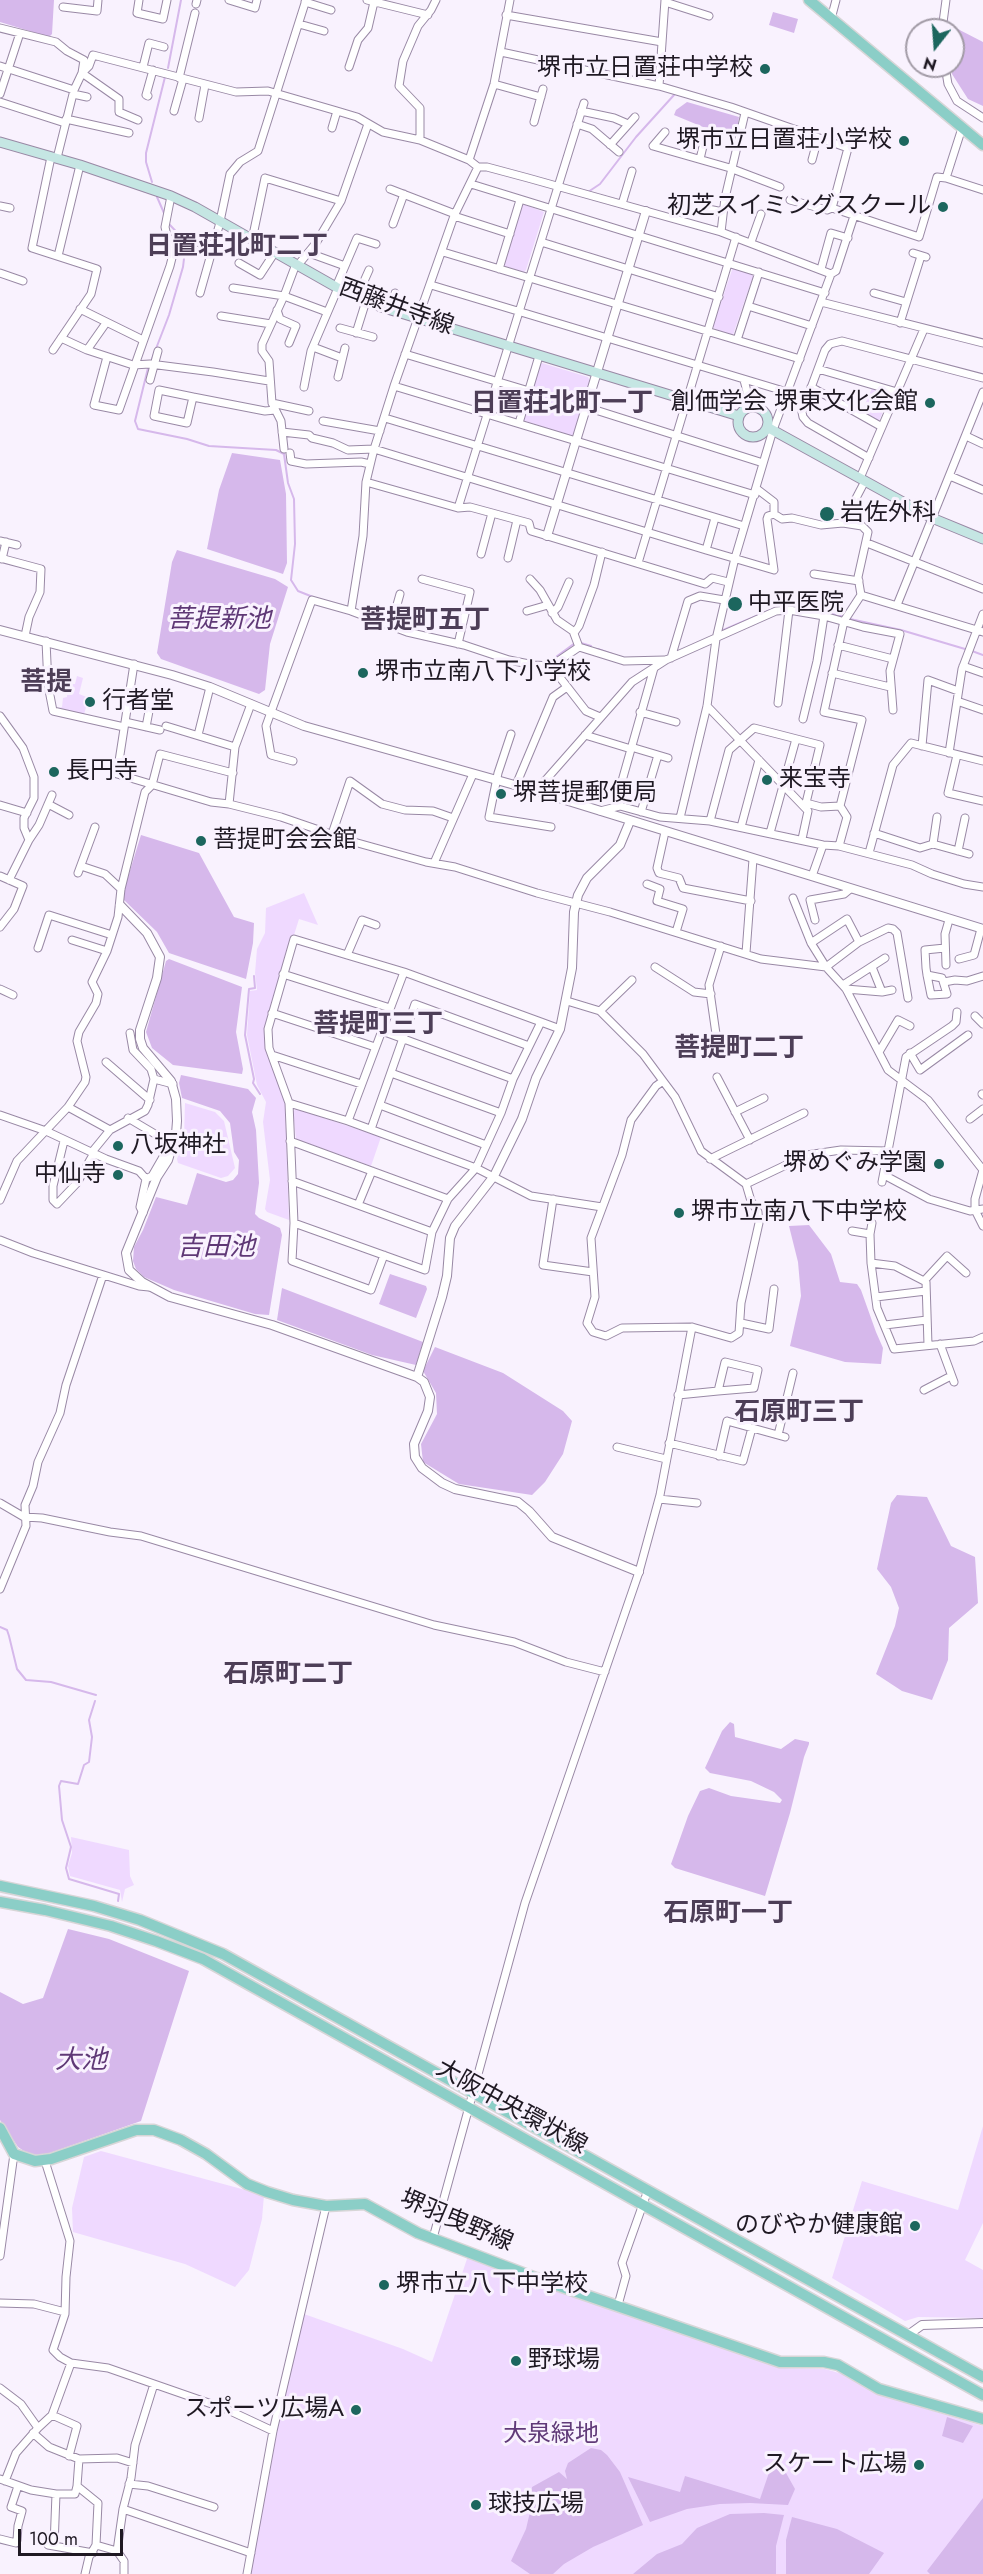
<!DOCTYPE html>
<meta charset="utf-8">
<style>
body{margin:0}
#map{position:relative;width:983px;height:2574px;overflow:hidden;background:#f9f2fe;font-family:Jost,sans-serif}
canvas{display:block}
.north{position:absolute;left:905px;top:18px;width:60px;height:60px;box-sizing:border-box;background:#f9f2fe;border:2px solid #a29ba6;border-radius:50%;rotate:197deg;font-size:16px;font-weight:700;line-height:24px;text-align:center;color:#1f1923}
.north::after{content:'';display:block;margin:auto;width:21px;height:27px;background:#1c665e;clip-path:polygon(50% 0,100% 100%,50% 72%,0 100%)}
.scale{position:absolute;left:18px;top:2529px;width:105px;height:27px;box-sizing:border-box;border:3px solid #1f1923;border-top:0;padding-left:8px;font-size:18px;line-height:21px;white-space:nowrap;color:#1f1923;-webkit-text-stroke:4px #f9f2fe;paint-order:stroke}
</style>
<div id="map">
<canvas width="983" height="2574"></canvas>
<div class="north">N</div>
<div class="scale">100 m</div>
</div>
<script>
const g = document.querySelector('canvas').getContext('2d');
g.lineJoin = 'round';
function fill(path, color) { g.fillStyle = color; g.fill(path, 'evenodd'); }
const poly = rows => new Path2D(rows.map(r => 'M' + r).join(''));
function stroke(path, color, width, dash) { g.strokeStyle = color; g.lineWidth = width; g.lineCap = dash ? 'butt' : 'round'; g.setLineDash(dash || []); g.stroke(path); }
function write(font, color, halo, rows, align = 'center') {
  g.font = font + ' Jost,"Noto Sans JP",sans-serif'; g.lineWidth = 6; g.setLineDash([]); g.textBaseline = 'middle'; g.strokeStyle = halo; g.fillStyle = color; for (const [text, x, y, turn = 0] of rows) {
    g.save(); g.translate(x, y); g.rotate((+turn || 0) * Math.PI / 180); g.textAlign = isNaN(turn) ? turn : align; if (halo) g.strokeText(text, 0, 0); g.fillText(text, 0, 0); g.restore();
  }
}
fill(poly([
 [523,204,544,212,526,270,524,272,504,266,503,263],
 [733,267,752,273,753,276,733,335,715,329,713,326],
 [542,363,588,377,590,381,574,434,571,436,522,420,539,365],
 [872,388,890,394,879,421,862,411],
 [77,676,83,678,79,694,89,698,84,714,58,708,62,707,63,698,67,697,68,684,75,684],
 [304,893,318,925,299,919,294,935,291,935,264,1029,266,1049,285,1103,289,1220,267,1212,265,1209,270,1180,263,1122,266,1102,257,1085,247,1035,250,991,257,990,255,973,257,949,265,933,266,908],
 [185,1103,215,1112,224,1121,235,1168,228,1176,221,1178,178,1163,177,1159,184,1139],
 [297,1109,381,1137,371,1166,296,1139,293,1111],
 [71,1837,129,1850,130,1876,134,1885,125,1889,122,1902,120,1890,70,1876,68,1866,72,1853],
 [983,2126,983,2223,965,2260,983,2270,983,2318,918,2317,905,2321,832,2278,862,2181,958,2210],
 [101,2151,264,2195,262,2219,249,2270,235,2287,185,2264,73,2232,72,2208,84,2157],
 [468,2256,682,2334,784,2368,825,2369,846,2375,880,2395,983,2426,983,2574,250,2574,289,2370,304,2314,403,2349,432,2362]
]), '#efd9ff');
fill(poly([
 [0,0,54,0,52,34,49,37,0,22],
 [773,12,798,19,794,33,769,25],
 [948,24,983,42,983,106,968,99,952,74,953,30,948,30],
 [687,102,739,117,736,135,703,127,674,115,676,110],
 [232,453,280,460,286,494,287,563,283,574,207,549,219,490],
 [177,550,275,579,288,587,270,644,265,690,259,694,161,659,157,653,172,562],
 [141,835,199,853,234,917,254,923,253,943,246,979,169,953,157,932,124,900,124,890],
 [169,959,242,987,236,1032,243,1069,242,1074,173,1065,152,1048,146,1032,166,961],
 [181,1075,248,1089,256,1098,252,1112,256,1130,259,1183,255,1214,259,1218,280,1228,282,1235,269,1315,255,1314,174,1290,144,1277,136,1269,133,1261,134,1247,143,1230,156,1197,187,1205,197,1173,226,1182,233,1180,238,1174,239,1160,234,1152,230,1123,220,1111,182,1098,179,1083],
 [809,1225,831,1254,840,1282,857,1284,861,1290,876,1332,883,1348,881,1364,845,1362,790,1346,801,1296,798,1262,789,1226],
 [390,1274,426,1286,427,1289,416,1318,379,1304],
 [282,1288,423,1342,416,1365,372,1355,277,1320],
 [435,1347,503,1373,563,1411,572,1421,563,1454,545,1482,532,1495,459,1484,423,1462,421,1444,437,1414,436,1393,423,1371],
 [897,1495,927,1497,951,1546,975,1557,978,1603,949,1628,948,1660,932,1700,902,1691,876,1674,895,1626,899,1608,891,1587,877,1569,891,1503],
 [730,1722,734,1724,735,1737,781,1749,795,1739,809,1742,809,1744,804,1757,790,1813,765,1896,675,1868,671,1864,688,1816,700,1791,709,1788,731,1796,780,1803,782,1800,774,1792,751,1781,710,1773,705,1768,722,1731],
 [68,1929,109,1939,189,1971,141,2121,47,2154,37,2155,27,2153,18,2147,0,2120,0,1992,23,2004,43,1998],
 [947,2417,973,2426,963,2443,942,2436],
 [591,2448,601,2450,607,2455,620,2472,643,2525,593,2547,564,2564,553,2574,530,2574,511,2561,526,2529,530,2512,532,2487,559,2472,567,2479,565,2471,568,2463],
 [773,2461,781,2464,795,2489,788,2505,750,2503,720,2504,687,2509,650,2522,628,2477,680,2492,685,2476,760,2499],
 [983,2498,983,2574,930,2574,927,2571],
 [764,2513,784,2515,776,2546,776,2574,633,2574,657,2554,682,2544,697,2528,730,2514],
 [792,2517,837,2529,884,2553,869,2574,786,2574,786,2540]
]), '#d6b8eb');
stroke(poly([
 [168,68,181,0],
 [152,182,146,162,146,153,165,77],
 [588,192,600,184,636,137,674,95],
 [157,197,164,213],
 [152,359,169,315,183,267,186,242,169,224],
 [148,368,135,421,138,429,187,439,209,446,276,450,284,454,288,483,294,499,295,544,291,580,298,591,313,597],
 [776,608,789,605,841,616],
 [357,610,385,620],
 [850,619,901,630,965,649],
 [721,631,768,611],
 [581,643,591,646],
 [598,649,612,654],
 [972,651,983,655],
 [537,662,549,662,575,643],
 [254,976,255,988,249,989,245,1035,254,1079,253,1083,260,1094],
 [0,1627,7,1630,9,1636,17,1669,26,1680,51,1682,96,1695],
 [95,1701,89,1720,92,1737,89,1762,84,1765,78,1784,61,1781,59,1786,62,1820,71,1847,66,1868,69,1879,119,1894,118,1901]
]), '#d6b8eb', 2);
const minor = poly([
 [139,0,137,13,163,19,167,0],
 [229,0,255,8,257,0],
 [367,0,428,15],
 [665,0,659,86,731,107,848,148,832,208,919,237,937,177,946,178,962,128],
 [305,2,331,10],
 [665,2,709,16],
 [196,4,197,0],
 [63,7,97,11,98,0],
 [506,15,662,42],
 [831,19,836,0],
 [299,24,324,31],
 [0,28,56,42,67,51,84,60,82,73,119,99,119,112,138,120],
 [942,30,946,0],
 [501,52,659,86],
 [0,66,74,90],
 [945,66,948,84,957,101,983,118],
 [143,67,149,43,164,47],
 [349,67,358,40,368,28,374,2],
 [179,78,195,13],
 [494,84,541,97],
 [0,94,20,33],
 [73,94,87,97],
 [148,96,146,95,153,70],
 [0,102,65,123],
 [174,111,183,79],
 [581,111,614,118,628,124],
 [199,118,205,85],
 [66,119,129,133],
 [534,122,543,89],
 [577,124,592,129,619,152],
 [332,128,337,111],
 [665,132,653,146,730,168,780,187],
 [420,140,420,108,399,86,403,61,418,26,431,10,436,0],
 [610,145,635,117],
 [51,157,32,248,97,269,91,294,53,350],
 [57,158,74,90,82,73,89,66,93,55,236,92,268,91,337,111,357,117,383,132,420,140,469,160,478,167,454,216,394,386,374,449,366,482,363,536,351,611,312,600,271,712,266,726,271,755,293,761],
 [700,159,704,142],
 [469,160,494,84,510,0],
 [812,160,818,138],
 [478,167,487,167,528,178,721,232,831,274],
 [946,178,983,190],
 [471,184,825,293],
 [390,189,455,214],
 [790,200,827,210,832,208],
 [622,204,632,171],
 [0,206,10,208],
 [708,209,723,212],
 [454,216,510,234],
 [393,224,404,194],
 [721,232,725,198,745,113],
 [252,240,265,178,341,201],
 [541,242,719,297],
 [751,242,761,214],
 [193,249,211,255],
 [443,252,800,359],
 [309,253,345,266],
 [913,253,926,257],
 [58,256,80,165],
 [239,263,260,275,275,252],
 [298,265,316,243,341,201,368,124],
 [499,269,520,200],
 [821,269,831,233,848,238],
 [0,273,23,281],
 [431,285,787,392],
 [336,287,357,238,376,244],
 [233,288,284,296,327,312],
 [200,293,219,226,230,174,240,162,258,151,306,0],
 [874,293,906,302],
 [357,297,369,270],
 [821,302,983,343],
 [748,306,812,326],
 [80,309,143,340],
 [277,310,280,319,296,326,289,343],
 [389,310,395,293],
 [221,316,271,324],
 [900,323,921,256],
 [340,328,373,337],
 [356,333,366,301],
 [61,338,87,350,133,365,150,364,213,372,269,381],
 [737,340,759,272],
 [313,347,342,358],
 [87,350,106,323],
 [405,354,529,391],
 [107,357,94,405,119,410,170,266,175,246,167,236,165,227,171,196],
 [818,369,897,392],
 [338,377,345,348],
 [150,380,158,351],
 [744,380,751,407],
 [394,386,755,495],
 [304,387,311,351,338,288],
 [811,387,882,427],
 [193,397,187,423,154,416,159,390,193,397,265,411,275,410],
 [272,403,309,411],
 [586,407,763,463],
 [385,418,744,526],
 [323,421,380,431],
 [519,423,539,356],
 [282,432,309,435,312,438,333,443,348,450,374,449,706,550,715,518],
 [966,436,983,444],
 [284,449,281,421,272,403,269,361,262,351,262,344,284,296,296,264],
 [290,453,291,461,306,464,361,462,370,464],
 [869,458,808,423,803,417,802,412,825,350,830,344,842,341,983,378],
 [950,476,983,490],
 [860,478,924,329],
 [366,482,458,508,470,507,529,523,531,531,705,584,712,578,728,582],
 [757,489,774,502,774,514,782,519,792,518,821,525,843,523,865,481],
 [458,508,584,103],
 [0,541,17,545],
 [867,543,983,589],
 [706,550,774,570,767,519,768,516,774,514],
 [481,554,492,513],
 [0,558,41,569,40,592,29,617,25,636],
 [508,558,517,520],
 [2,559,6,542],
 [638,563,736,237],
 [814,574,859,581],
 [422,579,470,592,458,644],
 [530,579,540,590,557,620,573,631,579,647],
 [861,595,983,632],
 [897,605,983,392],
 [351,611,407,632,464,645,509,660,534,665,551,666,579,647,624,661,665,660],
 [527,611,548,605],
 [552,613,558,607,569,582],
 [391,626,400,594],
 [574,633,579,626,594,585,602,552],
 [46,641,48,685,53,711,124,727],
 [838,645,893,659],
 [671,658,688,601,700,596,724,600],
 [134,664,117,774,211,802,229,804,281,817,354,842,426,862,455,867,537,893,610,912,761,959,826,967,846,989,888,1070,928,1100,983,1170],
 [551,666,586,711,600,717],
 [963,666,983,673],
 [832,673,890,687],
 [957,701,983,710],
 [778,703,789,610],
 [707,706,808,811,802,839],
 [640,712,676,722],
 [0,716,23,748,34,777,34,798,24,818,24,828,29,840,9,880],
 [803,719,817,661,824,616],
 [125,722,160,730],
 [166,726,235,747],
 [146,727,149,711],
 [511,734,498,773,489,817,551,827],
 [198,735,210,687],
 [585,735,631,749],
 [922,746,928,680,958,691],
 [631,747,668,758],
 [949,753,962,669,983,614],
 [957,755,948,793,983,801],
 [516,785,553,697,567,687],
 [536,791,632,682,666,660,776,611,789,610,824,616,863,627,900,634,890,671,893,710],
 [806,803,821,807,840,806],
 [48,804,69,815],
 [229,804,235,747,251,704],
 [0,805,27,813],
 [620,806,618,795,654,668],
 [600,811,620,806,660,817,710,821,823,845,839,846,912,865,932,874,964,884,983,887],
 [641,812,658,755],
 [680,818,707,706,716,639,735,558,773,430,831,274,836,271,854,216],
 [710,821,729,750,754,728,820,745,805,807],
 [741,827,759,760],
 [665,832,657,868,659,873,679,878,683,888,751,901],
 [770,833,796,739],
 [874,833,920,848,933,844,969,854],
 [332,834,350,781,382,804,405,810,433,811,453,818],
 [29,840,39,825,52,795],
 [933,844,937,817],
 [839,846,847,817,840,806,862,720,824,712,844,621,861,595,858,577,868,532,862,526,843,523],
 [958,851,965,818],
 [869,853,893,765,911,743,983,761],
 [434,863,473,774],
 [81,866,105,874,121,889],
 [78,873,95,827],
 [0,876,23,886,14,909,0,927],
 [812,876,823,845],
 [647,884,660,889,657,901,683,909,676,932],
 [793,898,811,943,826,967,859,942,888,928,893,929,897,933,908,998],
 [815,920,810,900,844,894,850,889],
 [376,925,362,920,347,955,294,939,268,1029,269,1048,289,1103,348,1121,476,1168,531,1196,602,1207],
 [72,940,107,951],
 [811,943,847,919,859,942],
 [721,946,709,985,716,1034,728,1046],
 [38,948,49,915,112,935],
 [746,953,753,859],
 [959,959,974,955,981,929],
 [946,965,945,934,949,920],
 [655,967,694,992,711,994],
 [872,967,882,992],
 [283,974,390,1008],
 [927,975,942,978,947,994,931,995,927,975,926,968,925,950,945,948],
 [944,982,955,980,967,981,983,976],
 [843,985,885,958],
 [0,989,13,995],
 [846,989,882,992,892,990],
 [567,1001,600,1011,643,1054,663,1081],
 [600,1011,632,980],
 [272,1013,375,1047],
 [975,1016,983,1024],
 [541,1022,560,1029],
 [382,1031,513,1079],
 [879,1052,898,1020,910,1026],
 [910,1053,920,1070,968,1035],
 [272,1055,361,1084],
 [106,1062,150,1100],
 [391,1073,501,1113],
 [717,1077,750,1140],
 [154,1079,173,1084],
 [982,1094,983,1095],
 [289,1103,294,1223,425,1270,432,1232,448,1199,476,1168,501,1113,513,1079,541,1022,404,972,347,955],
 [380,1105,486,1145],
 [68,1107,110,1130],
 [735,1112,764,1098],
 [0,1115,46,1131,106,1159,139,1171,146,1179],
 [128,1118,155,1134],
 [970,1119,983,1109],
 [348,1121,404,972],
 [371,1129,415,1004,529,1046],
 [64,1141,53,1186,53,1200,57,1204,77,1183,94,1153],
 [290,1141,448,1199],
 [92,1152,110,1130,145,1111,148,1105,154,1079,151,1069,133,1050,130,1033],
 [710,1159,804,1113],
 [983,1170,975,1199,975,1210,983,1226],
 [884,1175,929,1199,970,1211,983,1209],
 [292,1181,432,1232],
 [882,1182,906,1057,952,1026,956,1022,957,1012],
 [746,1184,807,1155,841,1150,888,1151],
 [553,1199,543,1265,593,1272],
 [0,1200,17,1161,68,1107,85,1082,86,1077,77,1041,79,1032,96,1003,98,994,92,982,107,951,118,917,121,889,145,792,152,785,160,754,233,773],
 [358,1205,372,1171],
 [143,1213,140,1207,146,1179,152,1176,167,1150,172,1146],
 [294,1223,292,1261,371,1290,384,1255],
 [872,1223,870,1234,871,1263,877,1308,894,1349,974,1341,983,1337],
 [852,1231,870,1234],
 [0,1240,33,1253,139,1286,149,1287],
 [871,1263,895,1266,926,1282,928,1345],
 [924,1281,947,1256,966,1273],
 [876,1297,926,1291],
 [741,1323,769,1329,774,1289],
 [885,1325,927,1320],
 [940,1344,954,1382],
 [924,1390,951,1376],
 [678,1395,718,1391,754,1388,758,1370,725,1362,718,1391],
 [778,1435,793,1373],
 [669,1443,743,1461,752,1428],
 [617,1447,666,1459],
 [719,1456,727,1421,785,1437],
 [659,1499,697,1503],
 [0,1503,24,1517,42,1518,110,1532,141,1536,434,1625,514,1642,566,1662,605,1672],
 [0,1589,26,1526,25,1505,33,1486,38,1462,60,1413,66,1385,103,1275],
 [45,2161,70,2241,66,2277,65,2314,53,2350,60,2357,71,2363,108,2368,226,2409,273,2431],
 [433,2238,525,1903,639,1572,660,1495,692,1327,731,1338,739,1333,741,1303,759,1223,758,1212,751,1201,746,1184,701,1151,675,1097,663,1081,656,1086,631,1120,622,1155,591,1238,595,1297,587,1323,593,1332,606,1336,622,1328,692,1327],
 [0,2256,14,2154],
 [0,2303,34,2304,65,2312],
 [618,2305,626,2276,622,2263,648,2190],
 [0,2388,21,2404,38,2428],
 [52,2415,77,2426,69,2456],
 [33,2433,49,2447,79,2459,117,2458,133,2463],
 [79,2459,77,2486,98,2503,96,2545,89,2557,85,2574],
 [0,2479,31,2490,56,2494,75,2494,77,2486],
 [5,2481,16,2453,38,2428,52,2415,71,2363],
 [129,2484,148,2486,214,2507],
 [123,2509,251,2553],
 [0,2539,16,2543,17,2540,18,2526,22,2511,11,2507,18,2486],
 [48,2545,54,2546,56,2494],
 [96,2545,117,2551],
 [54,2546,93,2553],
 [124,2574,124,2561,117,2551,123,2509,131,2478,135,2445,154,2384],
 [247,2574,273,2431,326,2206]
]);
const tertiary = poly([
 [547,536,646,211],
 [0,630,172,675,210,687,304,726,536,791,983,929],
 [120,905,147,933,160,957,157,978,140,1030,140,1039,143,1048,171,1081,176,1099,177,1121,176,1134,168,1160,157,1177,126,1253,129,1270,142,1282,170,1297,272,1325,417,1377,424,1382,430,1397,428,1411,414,1444,415,1457,422,1468,442,1483,455,1489,518,1502,529,1511,552,1537,639,1572],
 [417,1377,442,1297,447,1276,450,1238,455,1226,494,1176,522,1119,536,1078,560,1029,572,968,574,912,578,895,587,878,620,845,630,821],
 [908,2335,922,2325,983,2323]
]);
const secondary = poly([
 [0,142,80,165,171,196,195,207,336,287,381,307,739,416],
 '738 422a15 15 0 1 1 30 0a15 15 0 1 1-30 0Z',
 [767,427,932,518,983,539]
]);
const primary = poly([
 [809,0,983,145],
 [0,1886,94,1906,140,1920,223,1954,983,2377],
 [0,1902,45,1910,111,1926,156,1941,203,1959,983,2395],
 [0,2128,14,2154,35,2161,51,2159,136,2130,154,2130,181,2140,206,2154,247,2184,267,2192,293,2200,326,2206,365,2204,418,2233,536,2278,780,2362,824,2362,838,2365,879,2389,983,2419]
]);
stroke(minor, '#9989a5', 9);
stroke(tertiary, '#9989a5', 10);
stroke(secondary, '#9989a5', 11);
stroke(primary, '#d7d6d7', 13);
stroke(minor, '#fff', 7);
stroke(tertiary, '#fff', 8);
stroke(secondary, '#c5e6e3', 9);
stroke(primary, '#8bcec7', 10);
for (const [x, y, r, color] of [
 [765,69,6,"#1c665e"],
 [904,141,6,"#1c665e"],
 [943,207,6,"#1c665e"],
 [930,403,6,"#1c665e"],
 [827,514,8,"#1c665e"],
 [735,604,8,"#1c665e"],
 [363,673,6,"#1c665e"],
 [90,702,6,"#1c665e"],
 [54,772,6,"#1c665e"],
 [767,780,6,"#1c665e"],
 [501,794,6,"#1c665e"],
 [201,841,6,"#1c665e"],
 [118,1146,6,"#1c665e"],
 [939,1164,6,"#1c665e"],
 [118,1175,6,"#1c665e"],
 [679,1213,6,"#1c665e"],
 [915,2226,6,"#1c665e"],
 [384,2285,6,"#1c665e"],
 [516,2361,6,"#1c665e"],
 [356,2410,6,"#1c665e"],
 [919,2465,6,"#1c665e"],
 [476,2505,6,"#1c665e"]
]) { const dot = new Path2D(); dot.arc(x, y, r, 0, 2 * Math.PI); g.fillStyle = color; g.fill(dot); stroke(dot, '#f9f2fe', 2); }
write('24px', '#1f1923', '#f9f2fe', [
 ["堺市立日置荘中学校",753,69,"right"],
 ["堺市立日置荘小学校",892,141,"right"],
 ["初芝スイミングスクール",931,207,"right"],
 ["創価学会 堺東文化会館",918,403,"right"],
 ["岩佐外科",840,514],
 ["中平医院",748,604],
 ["堺市立南八下小学校",375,673],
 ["行者堂",102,702],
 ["長円寺",66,772],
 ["来宝寺",779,780],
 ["堺菩提郵便局",513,794],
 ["菩提町会会館",213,841],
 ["八坂神社",130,1146],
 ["堺めぐみ学園",927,1164,"right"],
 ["中仙寺",106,1175,"right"],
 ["堺市立南八下中学校",691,1213],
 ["のびやか健康館",903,2226,"right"],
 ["堺市立八下中学校",396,2285],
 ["野球場",528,2361],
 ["スポーツ広場A",344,2410,"right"],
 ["スケート広場",907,2465,"right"],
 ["球技広場",488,2505]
], 'left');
write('24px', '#1f1923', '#f9f2fe', [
 ["西藤井寺線",396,308,20],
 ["大阪中央環状線",511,2108,29],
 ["堺羽曳野線",456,2222,23]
]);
write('24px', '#603a78', '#f9f2fe', [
 ["大泉緑地",551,2435]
]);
write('bold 26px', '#4d3e57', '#f9f2fe', [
 ["日置荘北町二丁",237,248],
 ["日置荘北町一丁",562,405],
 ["菩提町五丁",425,622],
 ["菩提",46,684],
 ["菩提町三丁",378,1026],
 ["菩提町二丁",739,1050],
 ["石原町三丁",799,1414],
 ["石原町二丁",288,1676],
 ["石原町一丁",728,1915]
]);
write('italic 26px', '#5f3876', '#f9f2fe', [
 ["菩提新池",219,621],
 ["吉田池",216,1249],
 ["大池",81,2062]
]);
</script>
